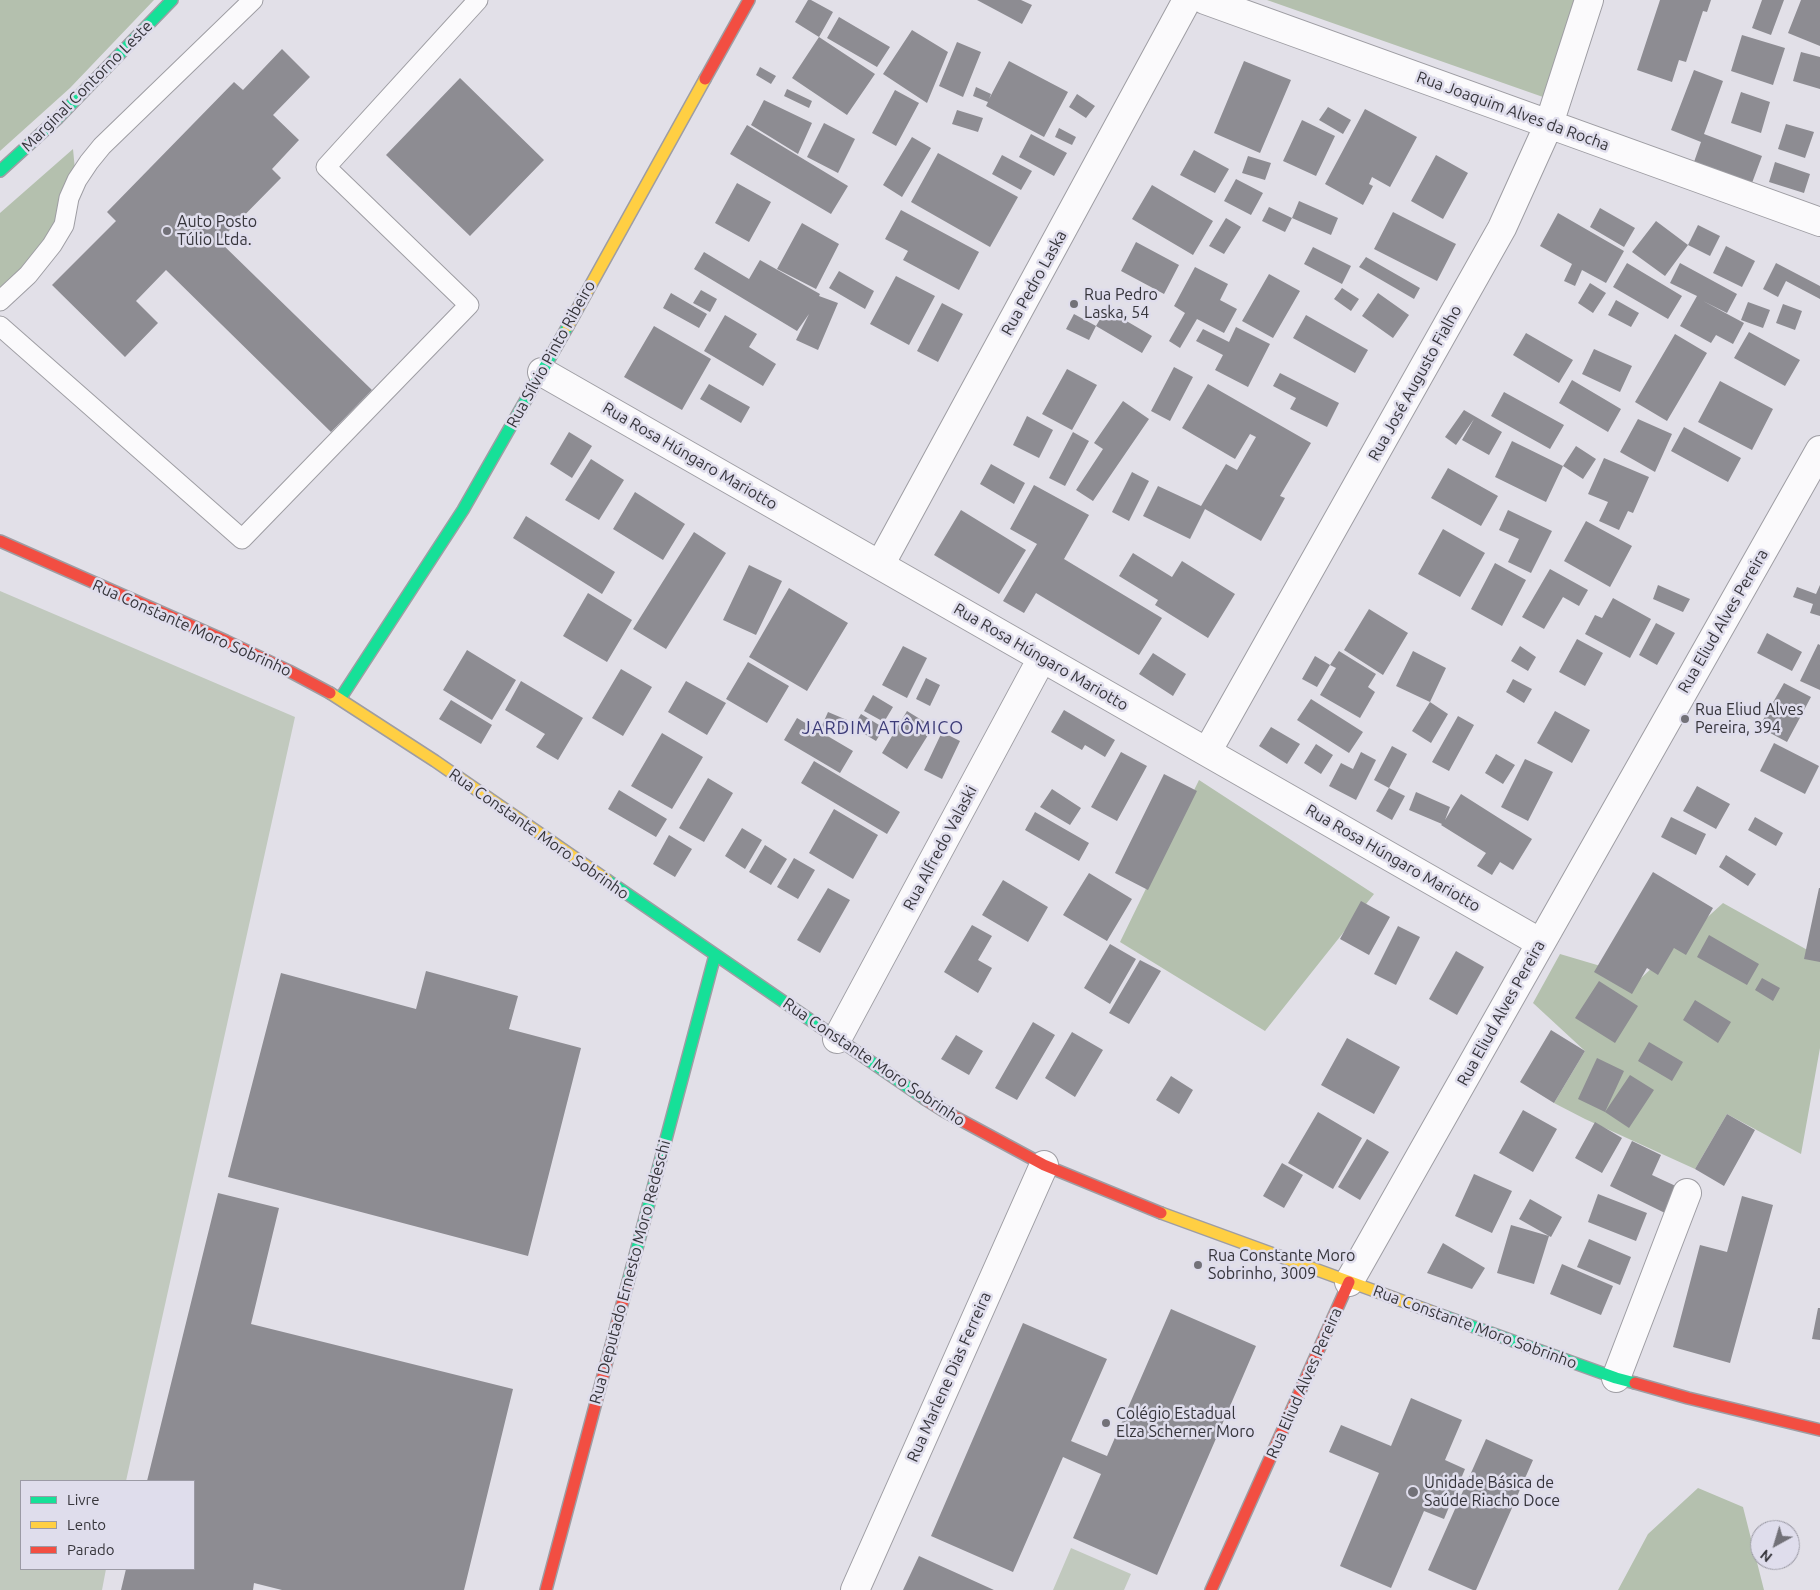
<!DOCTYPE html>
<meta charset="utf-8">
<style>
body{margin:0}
#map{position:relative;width:1820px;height:1590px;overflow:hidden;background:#e2e0e8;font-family:Ubuntu,sans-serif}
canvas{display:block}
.legend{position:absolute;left:20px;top:1480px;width:175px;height:90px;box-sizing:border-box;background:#dfddec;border:1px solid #9b9aa5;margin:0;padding:6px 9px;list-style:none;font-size:15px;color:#36353b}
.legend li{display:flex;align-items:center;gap:10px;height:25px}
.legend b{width:25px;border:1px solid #9b9aa5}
.north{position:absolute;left:1750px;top:1520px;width:50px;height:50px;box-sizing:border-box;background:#dfddec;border:1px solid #9b9aa5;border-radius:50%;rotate:219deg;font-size:14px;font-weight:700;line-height:20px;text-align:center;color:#36353b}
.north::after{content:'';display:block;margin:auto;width:18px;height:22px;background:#727178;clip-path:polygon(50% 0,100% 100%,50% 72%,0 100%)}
</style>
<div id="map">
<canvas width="1820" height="1590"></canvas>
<ul class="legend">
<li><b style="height:6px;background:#16e098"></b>Livre</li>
<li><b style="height:6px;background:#ffcf43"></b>Lento</li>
<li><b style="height:6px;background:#f24e42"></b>Parado</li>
</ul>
<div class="north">N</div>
</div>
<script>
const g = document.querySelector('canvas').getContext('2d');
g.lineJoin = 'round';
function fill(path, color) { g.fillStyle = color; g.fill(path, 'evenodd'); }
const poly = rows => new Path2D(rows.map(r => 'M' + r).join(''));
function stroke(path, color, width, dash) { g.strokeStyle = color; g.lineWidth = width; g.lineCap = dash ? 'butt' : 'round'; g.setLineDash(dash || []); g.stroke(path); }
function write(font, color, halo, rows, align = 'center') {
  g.font = font + ' Ubuntu,sans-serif'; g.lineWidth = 5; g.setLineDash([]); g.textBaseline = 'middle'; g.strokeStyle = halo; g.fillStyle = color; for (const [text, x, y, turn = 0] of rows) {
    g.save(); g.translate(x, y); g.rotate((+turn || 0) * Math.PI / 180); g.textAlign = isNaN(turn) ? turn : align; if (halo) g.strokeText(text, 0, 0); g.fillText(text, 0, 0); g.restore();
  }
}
fill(poly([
 [0,591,295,717,126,1481,21,1481,21,1569,106,1569,102,1590,0,1590],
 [1071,1548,1131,1574,1124,1590,1053,1590]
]), '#c1c9be');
fill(poly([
 [0,0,154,0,70,88,0,151],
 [1267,0,1577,0,1543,97],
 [73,149,75,170,50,235,13,280,0,288,0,213],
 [1199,780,1374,894,1265,1031,1120,942],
 [1723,903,1820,957,1820,1048,1801,1154,1727,1114,1695,1169,1585,1119,1554,1103,1585,1051,1533,1003,1560,954,1641,978],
 [1698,1488,1743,1507,1764,1590,1618,1590,1648,1534]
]), '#b4c0ae');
fill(poly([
 [808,0,811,0,833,12,819,37,875,74,847,115,792,78,819,37,795,22],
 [977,0,1021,0,1032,5,1022,24],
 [1660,0,1711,0,1707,12,1703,11,1686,62,1679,60,1672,82,1637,70],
 [1762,0,1784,0,1771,35,1752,28],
 [1801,0,1820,0,1820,46,1788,33],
 [839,17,890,47,877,67,827,38],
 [912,30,948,52,927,103,883,74],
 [1742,35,1785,48,1773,85,1731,71],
 [957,42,981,52,963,97,939,86],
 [282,49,310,77,273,115,299,140,272,169,281,178,219,241,372,390,331,432,166,270,136,301,158,323,125,357,52,285,116,221,107,212,234,82,243,90],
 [1801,52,1820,57,1820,89,1793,81],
 [1009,61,1068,92,1044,137,986,106,988,102,973,96,976,87,991,94,989,99],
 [1244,61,1291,80,1260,153,1214,133],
 [760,67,776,76,771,84,756,75],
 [1694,70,1723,81,1704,134,1762,156,1752,183,1694,162,1701,142,1671,130],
 [460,78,544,160,470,236,386,155],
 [787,89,812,101,809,108,784,96],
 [895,90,919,103,896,146,872,133],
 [1741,92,1770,102,1761,133,1731,123],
 [1077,94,1095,106,1086,118,1069,107],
 [764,100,812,123,798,154,751,125],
 [1328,107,1351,120,1343,134,1319,120],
 [1365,109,1417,137,1390,187,1372,177,1369,184,1373,186,1363,205,1325,184],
 [957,110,983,118,978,132,952,124],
 [1302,120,1335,136,1316,176,1283,161],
 [824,123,855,139,838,173,807,157],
 [1786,124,1814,132,1805,158,1778,149],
 [747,125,848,186,831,214,730,154],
 [1059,128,1076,137,1072,145,1055,137],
 [1031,134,1067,153,1054,176,1019,157],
 [912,137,931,148,902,197,883,185],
 [1194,150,1229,169,1215,193,1180,175],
 [938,153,1018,197,990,247,911,202],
 [1002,155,1032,171,1021,190,992,174],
 [1436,155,1468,173,1443,219,1411,201],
 [1248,156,1271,163,1265,180,1242,173],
 [1775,162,1810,174,1804,193,1769,182],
 [1236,179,1263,193,1251,215,1224,201],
 [737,183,771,202,749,242,715,223],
 [1152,185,1213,221,1193,255,1132,219],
 [1299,201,1338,218,1331,235,1292,218],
 [1269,207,1292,218,1285,232,1262,221],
 [1600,208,1635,228,1624,247,1590,227],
 [901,210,979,252,959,290,903,260,908,251,885,239],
 [1393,212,1456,244,1437,281,1374,249],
 [1558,213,1624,251,1606,283,1582,270,1575,286,1564,281,1572,264,1540,246],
 [1226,218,1241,227,1224,254,1209,246],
 [1656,221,1688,245,1698,225,1720,236,1710,256,1688,245,1665,276,1632,252],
 [802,223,839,244,816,289,777,269],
 [1136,242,1179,265,1164,294,1121,271],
 [1726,246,1755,261,1742,287,1713,273],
 [1313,247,1351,266,1342,284,1304,264],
 [704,252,749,279,760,260,820,294,819,296,838,303,818,350,796,340,809,314,797,331,694,269],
 [1366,257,1420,288,1414,299,1359,267],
 [1627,263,1682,296,1668,319,1613,287],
 [1680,263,1737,294,1727,313,1703,301,1744,323,1733,344,1716,335,1711,343,1680,326,1697,296,1670,283],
 [1776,263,1820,286,1820,299,1786,281,1778,297,1763,289],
 [1195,267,1228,284,1220,300,1237,309,1224,333,1197,319,1180,348,1169,341,1185,313,1174,306],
 [839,271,874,291,865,309,829,288],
 [1269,274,1300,291,1273,338,1242,321],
 [896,276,935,296,909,345,870,324],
 [1590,283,1606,293,1593,313,1578,303],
 [1342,288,1359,299,1351,311,1334,299],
 [701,290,717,299,710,312,693,303],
 [671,293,707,314,699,328,663,308],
 [1378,293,1409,315,1393,338,1362,316],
 [1616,300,1639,313,1631,327,1608,315],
 [1748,302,1770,310,1763,328,1741,320],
 [942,303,963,314,938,362,917,351],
 [1783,304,1802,311,1795,330,1776,323],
 [1106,309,1152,336,1142,353,1096,326],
 [1074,314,1096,326,1089,340,1066,329],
 [725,315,757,334,749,347,776,364,763,386,704,351],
 [1306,315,1368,350,1355,373,1293,338],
 [654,326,711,359,682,410,624,377],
 [1236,327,1270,344,1248,387,1215,370,1223,355,1196,341,1203,329,1229,342],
 [1749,332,1800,360,1785,386,1734,358],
 [1526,333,1573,360,1559,383,1513,355],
 [1675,334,1707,353,1667,421,1635,402],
 [1594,349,1632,366,1620,392,1582,374],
 [1174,367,1193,377,1170,421,1151,411],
 [1067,369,1097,385,1072,430,1042,414],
 [1280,373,1339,403,1327,427,1290,409,1296,398,1273,386],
 [1572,380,1621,409,1608,432,1559,403],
 [1720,381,1773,409,1752,450,1698,422],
 [709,384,750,407,741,423,700,399],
 [1208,384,1311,443,1280,496,1285,498,1261,541,1205,509,1190,539,1143,516,1158,486,1201,506,1226,464,1237,470,1256,437,1250,434,1235,459,1182,428],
 [1504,392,1564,425,1550,449,1491,416],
 [1123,401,1149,419,1093,501,1076,490,1103,449,1094,443],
 [1464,410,1502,432,1489,455,1462,440,1474,419,1456,445,1445,437],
 [1027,416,1053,430,1039,458,1013,445],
 [1638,419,1672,434,1655,472,1620,452],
 [1684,427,1741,458,1728,482,1671,451],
 [569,432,592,446,572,478,550,464],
 [1073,432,1089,441,1065,486,1049,478],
 [1512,441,1563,466,1576,446,1596,459,1583,479,1563,466,1546,502,1495,477],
 [1604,458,1649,477,1633,513,1628,511,1619,530,1599,521,1608,502,1588,494],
 [591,459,624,480,599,520,565,500],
 [991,464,1025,483,1014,504,980,484],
 [1448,468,1498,496,1481,526,1431,498],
 [1132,472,1149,481,1129,521,1112,512],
 [1034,485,1089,515,1064,559,1162,618,1139,655,1036,593,1024,613,1003,601,1037,544,1010,529],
 [635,492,685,524,663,560,613,529],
 [961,510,1026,550,999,594,934,555],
 [1508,510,1552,531,1531,573,1508,562,1519,539,1499,530],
 [526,516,615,572,602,594,513,538],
 [1586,521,1632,546,1610,587,1564,561],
 [1443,529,1485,553,1460,597,1418,574],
 [694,532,726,553,666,649,633,629],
 [1133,553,1172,577,1182,561,1235,594,1208,638,1155,605,1158,600,1119,576],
 [1495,563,1526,580,1502,626,1471,609],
 [749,565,782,581,756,635,723,620],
 [1550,569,1588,590,1579,606,1563,597,1544,629,1522,617],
 [1658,585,1690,599,1683,612,1653,599],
 [1820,585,1820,616,1810,613,1813,604,1793,597,1797,587,1816,594],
 [789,588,848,623,807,691,749,657],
 [588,593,632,620,607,662,563,636],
 [1613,598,1651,619,1630,658,1585,634,1595,615,1602,618],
 [1369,609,1408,633,1383,675,1344,650],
 [1656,623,1675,633,1657,665,1639,655],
 [1767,633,1802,652,1792,671,1757,653],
 [1577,639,1603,653,1585,686,1559,672],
 [1818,644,1820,645,1820,690,1800,681],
 [903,646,927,658,907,698,882,685],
 [1520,646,1536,657,1528,671,1511,661],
 [467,650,516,680,492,720,443,690],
 [1339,651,1376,674,1368,687,1375,692,1360,718,1320,695,1336,668,1330,665],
 [1413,651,1446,668,1430,702,1396,686],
 [1153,653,1186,674,1173,696,1139,674],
 [1315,656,1330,665,1317,687,1302,679],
 [748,662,789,686,767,723,726,699],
 [621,669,652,687,623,736,592,718],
 [926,678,940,685,930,706,916,699],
 [1513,679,1532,689,1524,703,1506,692],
 [521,681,583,718,558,760,536,747,545,734,505,710],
 [686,681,726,703,707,735,668,712],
 [1784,683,1811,697,1787,742,1759,727],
 [873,695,893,707,884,722,864,711],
 [1311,699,1363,732,1349,753,1297,720],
 [451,700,492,725,481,744,439,719],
 [1430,702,1448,714,1431,743,1412,731],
 [1064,710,1115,740,1105,757,1085,745,1082,750,1051,732],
 [907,711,933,727,907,769,882,753],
 [1555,711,1590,730,1572,763,1537,743],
 [828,712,847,720,841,736,821,728],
 [861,714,884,728,876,741,853,727],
 [1458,716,1474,725,1449,771,1432,762],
 [797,718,853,751,840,773,784,740],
 [1271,727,1300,744,1287,764,1259,746],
 [942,732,960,741,942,779,924,770],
 [662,733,703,757,672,809,631,786],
 [1774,743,1819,766,1805,794,1760,771],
 [1316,744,1333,755,1321,774,1304,763],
 [1392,746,1407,754,1389,788,1405,796,1392,820,1376,811,1389,788,1374,780],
 [1121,752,1147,766,1117,821,1091,807],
 [1361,752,1376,760,1356,800,1329,786,1341,763,1353,769],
 [1496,754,1515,765,1503,784,1485,773],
 [1525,759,1553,772,1528,821,1501,807],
 [814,761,900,812,887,834,801,783],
 [1164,774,1197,791,1148,890,1115,873],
 [708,778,733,793,704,842,679,828],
 [1697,786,1730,804,1716,829,1683,811],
 [1052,789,1081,808,1070,825,1040,807],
 [619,790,667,819,656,837,608,809],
 [1416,792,1450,807,1445,820,1461,794,1532,839,1513,870,1500,862,1492,875,1477,866,1486,853,1441,825,1442,824,1409,810],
 [834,809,878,835,853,879,809,853],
 [1035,812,1089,843,1079,861,1025,830],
 [1671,817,1706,834,1696,855,1661,837],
 [1755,817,1783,833,1776,846,1748,830],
 [742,828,762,840,745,869,725,856],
 [669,835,692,849,675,877,653,864],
 [765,845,787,859,771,885,749,872],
 [1726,855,1756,874,1748,886,1719,867],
 [794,858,815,870,798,899,777,887],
 [1653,872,1713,908,1686,955,1674,948,1658,975,1647,968,1632,994,1594,972],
 [1089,873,1132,899,1107,941,1063,915],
 [1003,880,1048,907,1028,942,982,915],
 [828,888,850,900,820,953,797,940],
 [1819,888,1820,888,1820,962,1804,959],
 [1361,901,1390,917,1369,955,1340,939],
 [972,925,992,936,978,960,992,968,978,993,944,972],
 [1398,926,1420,937,1396,985,1374,974],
 [1709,935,1759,964,1747,985,1697,957],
 [1110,944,1136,959,1110,1004,1084,988],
 [1456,951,1484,967,1457,1015,1429,999],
 [1140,960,1161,971,1129,1024,1109,1013],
 [426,971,518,996,509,1029,581,1048,528,1256,228,1177,281,973,416,1009],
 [1762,978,1780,988,1773,1001,1755,990],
 [1599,981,1638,1006,1615,1043,1575,1018],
 [1695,1000,1731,1022,1718,1043,1683,1020],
 [1033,1022,1055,1035,1017,1100,995,1088],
 [1551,1030,1585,1051,1554,1103,1520,1082],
 [1072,1032,1103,1050,1075,1097,1045,1078],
 [956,1035,983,1051,969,1075,941,1059],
 [1347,1038,1400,1067,1374,1114,1321,1085],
 [1649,1042,1683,1062,1672,1081,1638,1061],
 [1597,1058,1624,1071,1605,1112,1630,1075,1654,1090,1629,1128,1605,1112,1578,1099],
 [1171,1076,1193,1090,1179,1114,1156,1100],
 [1523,1110,1557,1129,1533,1172,1499,1153],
 [1318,1112,1362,1138,1333,1189,1288,1163],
 [1727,1114,1755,1130,1724,1186,1695,1169],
 [1595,1122,1622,1138,1602,1173,1575,1158],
 [1367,1139,1389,1152,1360,1200,1338,1187],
 [1632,1141,1661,1155,1652,1175,1680,1188,1667,1214,1610,1186],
 [1282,1163,1303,1175,1284,1208,1263,1196],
 [1474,1174,1512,1191,1492,1233,1455,1216],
 [218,1193,279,1208,251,1324,513,1389,464,1590,282,1590,254,1583,253,1590,121,1590,126,1569,194,1569,194,1481,147,1481],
 [1598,1194,1647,1213,1636,1241,1588,1222],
 [1742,1196,1773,1205,1730,1363,1673,1347,1700,1245,1727,1252],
 [1530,1199,1562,1217,1551,1237,1549,1236,1534,1284,1497,1273,1511,1225,1549,1236,1519,1219],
 [1589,1239,1631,1257,1620,1285,1577,1267],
 [1443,1243,1485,1268,1472,1289,1427,1273],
 [1562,1264,1613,1286,1601,1315,1550,1294],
 [1818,1308,1820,1308,1820,1340,1812,1339],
 [1171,1309,1256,1346,1157,1575,1073,1538,1101,1474,1063,1457,1013,1572,931,1536,1023,1323,1107,1359,1071,1441,1107,1456],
 [1411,1398,1462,1420,1445,1460,1465,1469,1444,1519,1424,1511,1391,1588,1340,1566,1379,1473,1329,1452,1341,1425,1391,1446],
 [1486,1439,1533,1460,1476,1590,1473,1590,1428,1570],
 [919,1556,994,1590,903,1590]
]), '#8d8c92');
const lane = poly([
 [0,301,28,275,52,245,64,225,69,198,77,180,89,162,102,146,253,0],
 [0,326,242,539,469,305,326,167,478,0]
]);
const street = poly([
 [1205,0,1820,222],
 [542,372,1541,943],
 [880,565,1187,0],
 [1207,752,1502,228,1549,124,1589,0],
 [837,1039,1042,658],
 [1349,1282,1820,450],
 [1616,1378,1687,1193],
 [855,1590,1044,1165]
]);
const fast = poly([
 [0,171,58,118,172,0],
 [340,699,463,510,568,326],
 [607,880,925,1099],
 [628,1282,715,955],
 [1438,1314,1616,1378,1635,1383]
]);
const slow = poly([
 [568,326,705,79],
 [330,693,435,761,607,880],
 [1161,1213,1438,1314]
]);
const jam = poly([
 [705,79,749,0],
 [0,541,226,641,289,671,330,693],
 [925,1099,944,1111,1044,1165,1161,1213],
 [1635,1383,1688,1398,1820,1430],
 [546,1590,628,1282],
 [1211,1590,1349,1282]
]);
stroke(lane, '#9e9da3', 21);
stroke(street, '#9e9da3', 30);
stroke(fast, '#9e9da3', 14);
stroke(slow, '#9e9da3', 14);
stroke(jam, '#9e9da3', 14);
stroke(lane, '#fbfafc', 19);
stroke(street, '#fbfafc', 28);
stroke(fast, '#16e098', 11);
stroke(slow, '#ffcf43', 11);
stroke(jam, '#f24e42', 11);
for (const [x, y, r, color] of [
 [167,231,5,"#727178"],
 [1074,304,5,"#727178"],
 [1685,719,5,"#727178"],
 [1198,1265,5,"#727178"],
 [1106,1423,5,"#727178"],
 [1413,1492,6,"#727178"]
]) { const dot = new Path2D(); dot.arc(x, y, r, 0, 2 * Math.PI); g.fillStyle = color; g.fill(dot); stroke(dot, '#dfddec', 2); }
write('16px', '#36353b', '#dfddec', [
 ["Marginal Contorno Leste",87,86,-45],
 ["Rua Joaquim Alves da Rocha",1513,111,20],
 ["Rua Pedro Laska",1034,283,-61],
 ["Rua Sílvio Pinto Ribeiro",551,354,-61],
 ["Rua José Augusto Fialho",1415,383,-61],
 ["Rua Rosa Húngaro Mariotto",690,456,30],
 ["Rua Eliud Alves Pereira",1723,621,-60],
 ["Rua Constante Moro Sobrinho",192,628,24],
 ["Rua Rosa Húngaro Mariotto",1041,657,30],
 ["Rua Constante Moro Sobrinho",539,834,35],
 ["Rua Alfredo Valaski",940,848,-62],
 ["Rua Rosa Húngaro Mariotto",1393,858,30],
 ["Rua Eliud Alves Pereira",1501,1013,-61],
 ["Rua Constante Moro Sobrinho",874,1062,34],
 ["Rua Deputado Ernesto Moro Redeschi",630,1272,-75],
 ["Rua Constante Moro Sobrinho",1475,1327,20],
 ["Rua Marlene Dias Ferreira",949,1377,-66],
 ["Rua Eliud Alves Pereira",1304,1383,-66]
]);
write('16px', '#36353b', '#dfddec', [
 ["Auto Posto",177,222],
 ["Túlio Ltda.",177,240],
 ["Rua Pedro",1084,295],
 ["Laska, 54",1084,313],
 ["Rua Eliud Alves",1695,710],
 ["Pereira, 394",1695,728],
 ["Rua Constante Moro",1208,1256],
 ["Sobrinho, 3009",1208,1274],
 ["Colégio Estadual",1116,1414],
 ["Elza Scherner Moro",1116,1432],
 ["Unidade Básica de",1424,1483],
 ["Saúde Riacho Doce",1424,1501]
], 'left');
g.letterSpacing = '1px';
write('18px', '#3d3c78', '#dfddec', [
 ["JARDIM ATÔMICO",883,728]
]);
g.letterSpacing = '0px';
</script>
